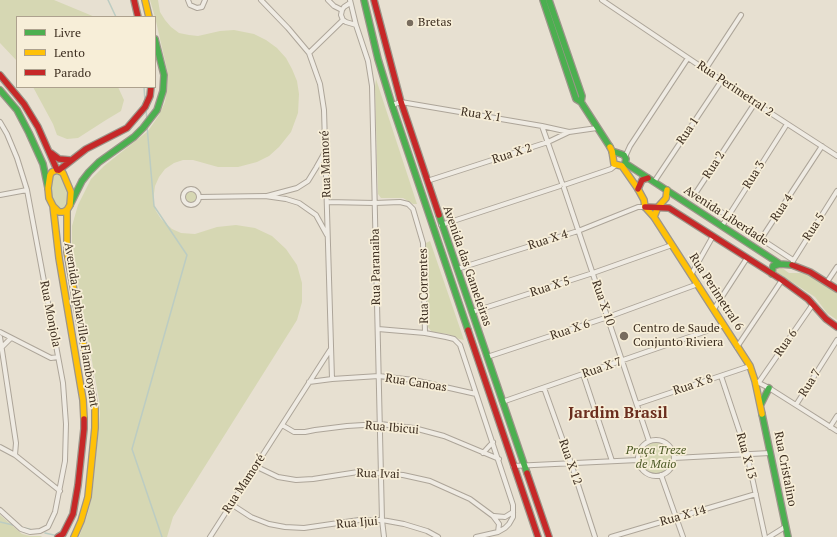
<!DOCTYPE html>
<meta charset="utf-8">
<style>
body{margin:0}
#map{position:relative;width:837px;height:537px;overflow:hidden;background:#e7e0d1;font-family:"PT Serif",serif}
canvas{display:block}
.legend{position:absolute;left:16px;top:16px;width:140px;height:72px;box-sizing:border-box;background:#f7eed8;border:1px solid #ada18e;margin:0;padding:5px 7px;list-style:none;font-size:12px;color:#3d2e20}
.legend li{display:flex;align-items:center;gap:8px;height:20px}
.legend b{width:20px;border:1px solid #ada18e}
</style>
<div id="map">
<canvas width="837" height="537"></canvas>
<ul class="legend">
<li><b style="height:5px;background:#4caf50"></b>Livre</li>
<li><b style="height:5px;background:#ffc107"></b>Lento</li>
<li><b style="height:5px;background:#c62828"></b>Parado</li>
</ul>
</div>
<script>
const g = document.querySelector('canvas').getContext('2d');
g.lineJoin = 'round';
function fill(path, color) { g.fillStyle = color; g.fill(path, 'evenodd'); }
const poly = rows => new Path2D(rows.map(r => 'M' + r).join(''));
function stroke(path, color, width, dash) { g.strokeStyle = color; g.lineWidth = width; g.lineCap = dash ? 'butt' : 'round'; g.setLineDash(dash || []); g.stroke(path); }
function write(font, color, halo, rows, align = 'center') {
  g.font = font + ' "PT Serif",serif'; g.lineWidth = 3.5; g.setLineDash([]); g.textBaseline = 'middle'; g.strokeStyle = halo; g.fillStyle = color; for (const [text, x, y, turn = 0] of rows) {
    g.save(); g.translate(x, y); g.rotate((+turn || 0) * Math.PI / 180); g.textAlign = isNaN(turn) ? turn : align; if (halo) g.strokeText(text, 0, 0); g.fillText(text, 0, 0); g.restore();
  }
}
fill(poly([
 [0,0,54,0,95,17,17,17,17,61,0,43],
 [150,0,158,0,160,12,165,20,171,27,179,33,189,35,198,36,220,31,234,30,254,34,266,40,277,48,286,58,292,69,297,81,299,94,298,113,291,132,279,147,269,156,257,162,238,167,218,167,193,160,183,160,174,163,165,169,159,177,155,186,153,201,156,211,161,219,172,229,181,233,195,234,217,227,236,225,255,228,272,236,286,249,297,265,302,283,302,302,297,320,173,517,167,537,79,537,87,516,92,497,100,414,99,400,72,249,72,226,78,205,91,179,104,166,148,131,159,115,165,102,167,88,168,74,155,17],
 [376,79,417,204,413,204,403,198,381,198,378,194,375,87],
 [33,87,118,87,124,100,121,111,106,120,78,138,67,139,57,135,53,124],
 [56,172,59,173,63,178,68,193,68,205,66,208,63,210,60,210,55,205,51,197,51,180,54,173],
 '184 197a7 7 0 1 1 14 0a7 7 0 1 1-14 0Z',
 [430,241,464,340,459,339,448,334,432,332,428,327,426,243],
 [778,265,789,273,801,273,809,275,837,293,837,320,827,313,815,297,775,271,774,267],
 '640 458a16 16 0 1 1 32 0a16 16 0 1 1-32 0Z',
 [0,515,22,534,30,536,42,536,41,537,0,537]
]), '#d6d7b3');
stroke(poly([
 [108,0,116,17],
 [144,87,145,101],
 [146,110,147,120],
 [147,126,154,206,187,255,132,449,162,537],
 [0,522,13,525],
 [24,528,30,529],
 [45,533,54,535]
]), '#bcccc2', 1.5);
const street = poly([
 [188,0,190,5,197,8,202,7,205,0],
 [261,0,288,28,309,53,320,84,324,110,332,379],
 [328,0,334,6,342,10],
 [350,0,356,25,368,61,372,86,382,520,384,537],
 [602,0,755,103,837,156],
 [350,3,344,7,342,10,341,15,343,20,346,22,356,25],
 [309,53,343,20],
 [705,70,741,15],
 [392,105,401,102,542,126,569,132],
 [0,122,7,134,17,158,27,190,63,383,66,424,65,461,55,512,48,527,40,531,30,532,21,529,0,510],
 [542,126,562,183],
 [625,157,630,146,688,58],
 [427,181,548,142,569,132,597,128],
 [654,182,722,80],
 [564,185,611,169,616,165],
 [564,188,649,441],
 '183 197a8 8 0 1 1 16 0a8 8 0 1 1-16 0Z',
 [0,195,27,190],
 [267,196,297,188,308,181,316,168,325,152],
 [199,197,265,196,286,199,299,203,316,215,327,235],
 [327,202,375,203,400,202,408,204,413,209,423,243,425,333],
 [728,216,696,197,695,194,755,103],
 [441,225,560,186],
 [722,226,787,124],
 [793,260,764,241,763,236,822,146],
 [793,261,837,191],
 [457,269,578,231,638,207,645,207],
 [691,275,713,236],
 [827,282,837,267],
 [714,309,747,258],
 [472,312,593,273,672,245],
 [378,329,425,333,446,337,454,339,460,345,513,505,513,517,509,524,505,528,498,532,476,537],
 [0,332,51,358,58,357],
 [0,337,16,443,15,455],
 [2,347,11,338],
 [737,347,782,280],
 [487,357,608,317,698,284],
 [583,374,612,461],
 [721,376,747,454,765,537],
 [755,381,769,388,837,431],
 [309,382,332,379,379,376,414,380,476,394],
 [759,382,813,304],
 [544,388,571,463,595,537],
 [502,402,724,325],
 [637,404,750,366],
 [796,405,837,340],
 [282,425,294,432,305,432,315,430,347,426,380,424,414,428,444,436,499,459],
 [830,427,837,416],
 '638 458a18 18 0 1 1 36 0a18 18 0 1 1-36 0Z',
 [0,447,15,455,60,491],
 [483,453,493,442],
 [674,458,770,453],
 [255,466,278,477,296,480,313,479,358,472,403,475,430,481,470,499,493,516,499,524,498,532],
 [513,466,638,460],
 [661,475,683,537],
 [231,504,251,517,269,524,285,527,304,528,359,520,382,520,404,524,427,531,438,537],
 [494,516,505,517,513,512],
 [210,537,330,350],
 [611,537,756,494],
 [769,537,785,527]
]);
const fast = poly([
 [364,0,378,59,392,105,468,330],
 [543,0,576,99,581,102,610,147],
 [549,0,582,96,581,102],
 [0,90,17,110,29,133,43,164,48,188],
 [612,151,624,155,626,159,625,163,780,264,792,265],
 [70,205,82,181,89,172,99,162,134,137,143,128,157,110,163,91,164,75,155,39],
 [439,215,527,473],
 [772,274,773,266,780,264],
 [761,404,769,388],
 [762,414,788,537]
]);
const slow = poly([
 [145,0,149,17],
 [610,147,612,151,614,164,622,166,638,189,644,200,645,207,654,217,750,366,755,381,762,414],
 [57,170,63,173,71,192,70,205,67,210,63,212,59,212,53,206,49,198,48,188,50,175,52,172,57,170],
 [53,206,59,258,83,400,84,419],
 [67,210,67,252,95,409,95,428,88,497,81,521,74,537],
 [654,217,658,207,666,198,667,190]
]);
const jam = poly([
 [134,0,138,17],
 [374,0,401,102,439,215],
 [0,75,24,104,38,127,57,170],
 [51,153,59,159,70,160],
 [59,170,86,149,127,128,145,107,150,96,151,87],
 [638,189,642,180,648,178],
 [645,207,669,208,782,280,808,299,826,319,837,327],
 [792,265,810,272,837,289],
 [468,330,538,537],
 [527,473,549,537],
 [58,537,63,534,73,514,78,485,84,429,84,419]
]);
stroke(street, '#ada599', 6);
stroke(fast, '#9c958a', 8);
stroke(slow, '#9c958a', 8);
stroke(jam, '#9c958a', 8);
stroke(street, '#efebe3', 4);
stroke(fast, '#4caf50', 5.5);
stroke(slow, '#ffc107', 5.5);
stroke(jam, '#c62828', 5.5);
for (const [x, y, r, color] of [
 [410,23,4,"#786c5e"],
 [624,336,5,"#786c5e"]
]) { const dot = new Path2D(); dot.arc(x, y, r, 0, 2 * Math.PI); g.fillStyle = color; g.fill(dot); stroke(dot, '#f7eed8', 1.5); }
write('12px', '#3d2e20', '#f7eed8', [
 ["Bretas",418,23],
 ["Centro de Saude",633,329],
 ["Conjunto Riviera",633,343]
], 'left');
write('12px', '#3d2e20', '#f7eed8', [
 ["Rua Perimetral 2",735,89,34],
 ["Rua X 1",481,115,9],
 ["Rua 1",688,131,-56],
 ["Rua X 2",512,154,-18],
 ["Rua Mamoré",326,164,-92],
 ["Rua 2",714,165,-57],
 ["Rua 3",754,175,-58],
 ["Rua 4",782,208,-56],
 ["Avenida Liberdade",726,216,33],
 ["Rua 5",814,227,-57],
 ["Rua X 4",548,240,-18],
 ["Avenida das Gameleiras",467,266,71],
 ["Rua Paranaiba",376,267,-91],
 ["Rua Correntes",424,286,-91],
 ["Rua X 5",550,287,-18],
 ["Rua Perimetral 6",716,292,57],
 ["Rua X 10",603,303,71],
 ["Rua Monjola",50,314,79],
 ["Avenida Alphaville Flamboyant",81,325,81],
 ["Rua X 6",570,330,-19],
 ["Rua 6",786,343,-55],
 ["Rua X 7",602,368,-19],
 ["Rua Canoas",416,383,9],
 ["Rua 7",810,383,-58],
 ["Rua X 8",693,385,-19],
 ["Rua Ibicui",392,428,5],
 ["Rua X 13",746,456,75],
 ["Rua X 12",570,462,71],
 ["Rua Cristalino",785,469,79],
 ["Rua Ivai",378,474,2],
 ["Rua Mamoré",244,484,-57],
 ["Rua X 14",683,516,-16],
 ["Rua Ijui",357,523,-5]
]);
write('italic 12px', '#4d5a26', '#f7eed8', [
 ["Praça Treze",656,451],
 ["de Maio",656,465]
]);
write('bold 16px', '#6b2e1e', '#f7eed8', [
 ["Jardim Brasil",618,413]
]);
</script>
